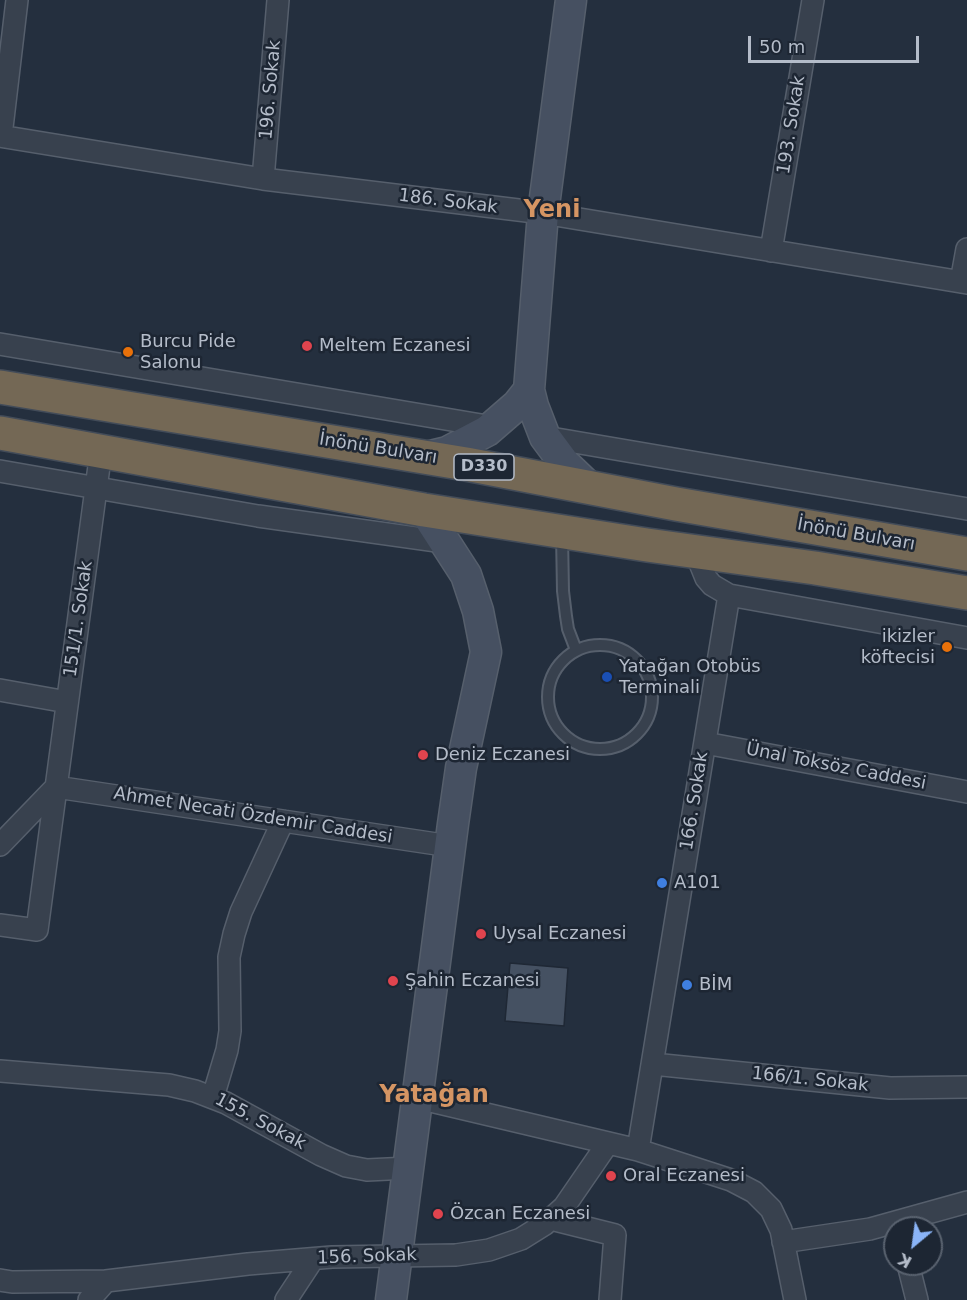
<!DOCTYPE html>
<meta charset="utf-8">
<style>
body{margin:0}
#map{position:relative;width:967px;height:1300px;overflow:hidden;background:#242f3e;font-family:"DejaVu Sans",sans-serif}
canvas{display:block}
.north{position:absolute;left:883px;top:1216px;width:60px;height:60px;box-sizing:border-box;background:#1d2633;border:2px solid #59626f;border-radius:50%;rotate:209deg;font-size:16px;font-weight:700;line-height:24px;text-align:center;color:#b4bcc9}
.north::after{content:'';display:block;margin:auto;width:21px;height:27px;background:#8ab4f8;clip-path:polygon(50% 0,100% 100%,50% 72%,0 100%)}
.scale{position:absolute;left:748px;top:36px;width:171px;height:27px;box-sizing:border-box;border:3px solid #b4bcc9;border-top:0;padding-left:8px;font-size:18px;line-height:21px;white-space:nowrap;color:#b4bcc9;-webkit-text-stroke:4px #1d2633;paint-order:stroke}
</style>
<div id="map">
<canvas width="967" height="1300"></canvas>
<div class="north">K</div>
<div class="scale">50 m</div>
</div>
<script>
const g = document.querySelector('canvas').getContext('2d');
g.lineJoin = 'round';
function fill(path, color) { g.fillStyle = color; g.fill(path, 'evenodd'); }
const poly = rows => new Path2D(rows.map(r => 'M' + r).join(''));
function stroke(path, color, width, dash) { g.strokeStyle = color; g.lineWidth = width; g.lineCap = dash ? 'butt' : 'round'; g.setLineDash(dash || []); g.stroke(path); }
function write(font, color, halo, rows, align = 'center') {
  g.font = font + ' "DejaVu Sans",sans-serif'; g.lineWidth = 5; g.setLineDash([]); g.textBaseline = 'middle'; g.strokeStyle = halo; g.fillStyle = color; for (const [text, x, y, turn = 0] of rows) {
    g.save(); g.translate(x, y); g.rotate((+turn || 0) * Math.PI / 180); g.textAlign = isNaN(turn) ? turn : align; if (halo) g.strokeText(text, 0, 0); g.fillText(text, 0, 0); g.restore();
  }
}
const building = poly([
 [510,963,568,968,564,1026,505,1021,510,963]
]);
fill(building, '#455162');
stroke(building, '#1f2835', 1.5);
const lane = poly([
 [562,535,563,591,566,616,568,629,576,650],
 '548 697a52 52 0 1 1 104 0a52 52 0 1 1-104 0Z'
]);
const street = poly([
 [0,136,263,179,543,213,967,283],
 [1,136,17,0],
 [263,179,278,0],
 [771,251,813,0],
 [961,282,967,249],
 [0,344,493,427],
 [545,437,967,509],
 [0,471,258,516,444,542],
 [695,551,706,578,712,585,729,595,967,638],
 [0,690,67,702],
 [705,743,967,792],
 [56,787,450,846],
 [0,845,56,787],
 [0,925,37,930,101,451],
 [653,1064,890,1088,967,1087],
 [0,1071,169,1085,195,1091,226,1103,321,1155,346,1166,367,1170,409,1168],
 [213,1097,227,1050,230,1031,229,957,234,934,241,912,283,821],
 [418,1098,638,1150,731,1180,754,1192,771,1209,781,1230,795,1300],
 [638,1150,729,595],
 [551,1219,615,1235,610,1300],
 [783,1242,870,1229,967,1202],
 [908,1264,917,1300],
 [0,1280,12,1282,106,1281],
 [89,1300,106,1281,248,1264,332,1257,456,1255,489,1250,521,1239,545,1224,564,1207,608,1143],
 [286,1300,313,1259]
]);
const secondary = poly([
 [571,0,543,213,529,390,533,406,545,437,565,464,589,487],
 [426,457,447,452,487,431,517,405,529,390],
 [391,1300,453,824,461,768,486,652,478,611,466,575,424,510]
]);
const highway = poly([
 [0,387,466,464,676,504,967,554],
 [0,433,424,510,647,545,815,568,967,593]
]);
stroke(lane, '#565f6c', 14);
stroke(street, '#565f6c', 24);
stroke(secondary, '#565f6c', 33);
stroke(highway, '#434c59', 36);
stroke(lane, '#38414e', 10);
stroke(street, '#38414e', 21);
stroke(secondary, '#465061', 30);
stroke(highway, '#746855', 33);
for (const [x, y, r, color] of [
 [307,346,6,"#e0444e"],
 [128,352,6,"#e8710a"],
 [947,647,6,"#e8710a"],
 [607,677,6,"#1a4fb4"],
 [423,755,6,"#e0444e"],
 [662,883,6,"#3f7fe0"],
 [481,934,6,"#e0444e"],
 [393,981,6,"#e0444e"],
 [687,985,6,"#3f7fe0"],
 [611,1176,6,"#e0444e"],
 [438,1214,6,"#e0444e"]
]) { const dot = new Path2D(); dot.arc(x, y, r, 0, 2 * Math.PI); g.fillStyle = color; g.fill(dot); stroke(dot, '#1d2633', 2); }
for (const [x, y, w] of [
 [484,467,60]
]) { const box = new Path2D(); box.roundRect(x - w / 2, y - 13, w, 26, 4.5); g.fillStyle = '#1d2633'; g.fill(box); stroke(box, '#b4bcc9', 1.5); }
write('bold 16px', '#b4bcc9', null, [
 ["D330",484,467]
]);
write('18px', '#b4bcc9', '#1d2633', [
 ["196. Sokak",271,90,-85],
 ["193. Sokak",792,125,-81],
 ["186. Sokak",448,202,7],
 ["İnönü Bulvarı",378,449,9],
 ["İnönü Bulvarı",856,535,10],
 ["151/1. Sokak",79,619,-82],
 ["Ünal Toksöz Caddesi",836,767,11],
 ["166. Sokak",695,801,-81],
 ["Ahmet Necati Özdemir Caddesi",253,816,9],
 ["166/1. Sokak",810,1080,6],
 ["155. Sokak",260,1122,28],
 ["156. Sokak",367,1257,-2]
]);
write('18px', '#b4bcc9', '#1d2633', [
 ["Burcu Pide",140,342],
 ["Salonu",140,363],
 ["Meltem Eczanesi",319,346],
 ["ikizler",935,637,"right"],
 ["köftecisi",935,658,"right"],
 ["Yatağan Otobüs",619,667],
 ["Terminali",619,688],
 ["Deniz Eczanesi",435,755],
 ["A101",674,883],
 ["Uysal Eczanesi",493,934],
 ["Şahin Eczanesi",405,981],
 ["BİM",699,985],
 ["Oral Eczanesi",623,1176],
 ["Özcan Eczanesi",450,1214]
], 'left');
write('bold 24px', '#d59563', '#1d2633', [
 ["Yeni",552,211],
 ["Yatağan",434,1096]
]);
</script>
